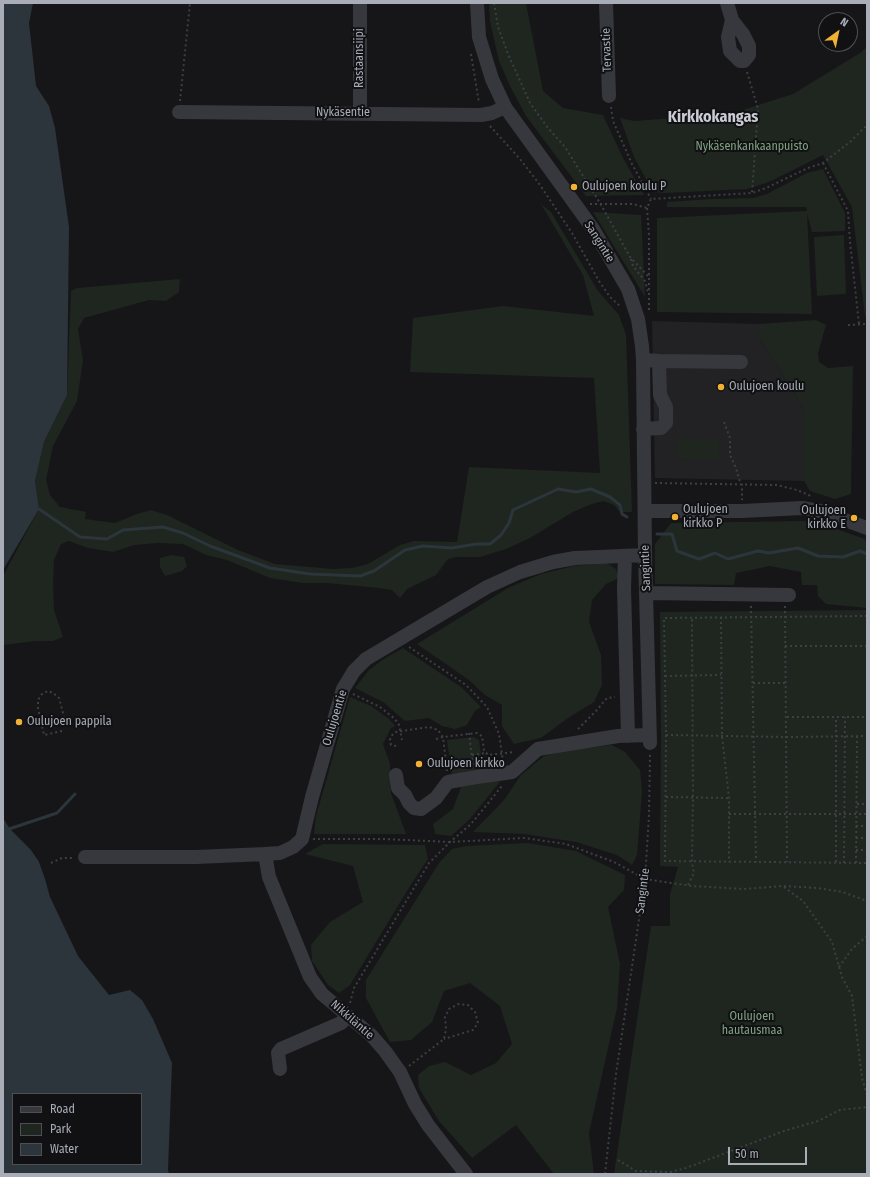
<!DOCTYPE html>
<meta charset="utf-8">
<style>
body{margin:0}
#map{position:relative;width:870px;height:1177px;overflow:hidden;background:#161618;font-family:"Fira Sans Condensed",sans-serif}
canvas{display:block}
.frame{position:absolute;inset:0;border:4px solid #a8adb8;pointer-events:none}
.legend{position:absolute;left:12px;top:1093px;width:130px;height:72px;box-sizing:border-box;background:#111113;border:1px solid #4d4f55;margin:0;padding:5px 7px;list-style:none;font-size:12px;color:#a8adb8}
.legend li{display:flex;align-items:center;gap:8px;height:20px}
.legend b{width:20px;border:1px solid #4d4f55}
.north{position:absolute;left:818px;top:12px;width:40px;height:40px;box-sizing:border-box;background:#111113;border:1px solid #4d4f55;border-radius:50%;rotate:33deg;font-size:11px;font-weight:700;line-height:16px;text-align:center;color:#a8adb8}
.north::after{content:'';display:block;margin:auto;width:14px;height:18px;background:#f2b134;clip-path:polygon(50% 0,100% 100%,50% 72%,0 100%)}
.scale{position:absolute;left:728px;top:1147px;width:79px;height:18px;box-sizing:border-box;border:2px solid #a8adb8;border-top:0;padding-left:5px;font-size:12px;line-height:14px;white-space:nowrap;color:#a8adb8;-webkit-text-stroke:3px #111113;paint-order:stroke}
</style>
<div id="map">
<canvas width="870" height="1177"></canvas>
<div class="frame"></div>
<ul class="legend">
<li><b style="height:5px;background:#37383d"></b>Road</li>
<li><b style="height:11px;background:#1e261f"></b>Park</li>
<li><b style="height:11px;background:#2c353c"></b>Water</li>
</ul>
<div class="north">N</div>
<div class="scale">50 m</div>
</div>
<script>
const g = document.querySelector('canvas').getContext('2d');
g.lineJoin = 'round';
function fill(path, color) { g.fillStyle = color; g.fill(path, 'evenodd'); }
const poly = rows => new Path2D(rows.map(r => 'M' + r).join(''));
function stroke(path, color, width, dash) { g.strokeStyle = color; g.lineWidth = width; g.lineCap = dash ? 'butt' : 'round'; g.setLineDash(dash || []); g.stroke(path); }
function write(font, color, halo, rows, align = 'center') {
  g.font = font + ' "Fira Sans Condensed",sans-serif'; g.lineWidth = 4; g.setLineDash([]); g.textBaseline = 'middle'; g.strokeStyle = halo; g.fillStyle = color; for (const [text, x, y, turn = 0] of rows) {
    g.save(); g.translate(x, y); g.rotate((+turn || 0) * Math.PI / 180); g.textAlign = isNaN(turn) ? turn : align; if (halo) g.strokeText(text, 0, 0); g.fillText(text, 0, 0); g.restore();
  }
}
fill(poly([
 [652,321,759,324,759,337,804,409,804,481,655,478]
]), '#222225');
fill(poly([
 [489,3,526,3,543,91,563,108,603,115,623,158,644,195,586,196,526,116,510,86,499,61,490,21],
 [867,47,867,316,865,316,852,207,823,155,769,182,747,189,665,193,653,192,634,157,620,118,634,121,730,114,793,94,860,53],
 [823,169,845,213,845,231,812,232,807,213,812,314,657,312,657,218,807,211,806,207,667,207,667,202,712,199,753,198,767,194,807,173],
 [541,204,551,212,598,291,619,315,626,335,632,512,620,512,614,505,603,501,589,505,573,512,530,538,506,549,480,557,457,557,448,559,436,575,407,589,400,598,392,590,379,588,327,583,303,583,270,578,227,560,206,555,183,544,158,543,134,545,113,552,88,548,69,541,61,544,54,560,53,583,54,610,63,637,53,641,35,641,3,645,3,576,39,509,35,481,44,442,67,395,71,291,77,288,180,279,179,292,166,301,149,300,84,318,78,329,83,360,77,401,53,446,46,480,50,495,60,507,86,512,85,519,115,523,137,514,151,510,167,515,238,550,275,564,333,569,352,568,368,564,400,545,414,541,457,542,469,467,600,473,594,378,410,372,413,318,503,306,594,316,583,275],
 [593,212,641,215,645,297],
 [844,235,846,294,817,296,814,237],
 [816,320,826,325,818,353,819,362,828,368,853,366,851,494,835,499,810,491,804,481,804,409,759,337,759,324],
 [677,438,718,439,718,460,676,458],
 [805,521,822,524,865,539,867,545,867,608,826,604,818,596,817,585,802,585,801,572,770,566,736,573,734,585,655,584,655,544,671,523],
 [171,555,184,557,187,566,182,571,165,576,160,567,160,558],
 [607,563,616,569,619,578,606,584,592,600,589,622,601,655,602,685,594,702,568,718,541,738,514,744,502,726,502,705,485,695,469,680,417,644,508,588,541,574,574,566],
 [867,610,867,1174,614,1174,651,926,670,926,670,894,678,867,660,866,661,735,660,612],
 [403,648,461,687,481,707,475,711,467,725,455,729,442,726,429,718,405,721,383,702,355,688,369,670,384,659],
 [350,697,371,706,389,719,395,726,391,728,383,744,390,764,391,793,406,834,314,834,316,816],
 [474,737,479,740,483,771,452,775,447,740],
 [612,745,625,752,640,770,642,792,637,855,632,865,617,855,576,842,524,834,473,832,504,800,521,775,544,756,566,750],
 [502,779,470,819,451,836,435,834,433,824,453,809,461,787],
 [528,843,576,851,625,875,624,890,608,907,620,964,617,1008,589,1133,594,1174,554,1174,516,1125,472,1158,439,1121,419,1088,418,1075,429,1066,445,1062,471,1075,496,1063,512,1044,500,1006,470,983,444,991,432,1022,411,1040,390,1042,366,998,366,980,439,863,452,849,467,846],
 [323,844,425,845,428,859,410,886,350,985,339,993,328,985,312,961,311,945,330,922,363,902,353,866,305,854]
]), '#1e261f');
fill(poly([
 [3,3,33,3,29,23,36,86,49,106,55,128,69,227,67,395,44,442,35,481,39,509,3,570],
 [3,818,10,829,31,850,39,862,45,879,50,897,78,956,109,995,130,990,142,1000,153,1019,172,1063,168,1170,169,1174,3,1174],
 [13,1094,141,1094,141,1164,13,1164]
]), '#2c353c');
stroke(poly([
 [39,509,80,537,107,539,123,530,163,527,183,533,210,546,270,568,310,574,360,576,374,571,405,550,423,546,452,548,476,544,490,544,501,535,509,523,513,510,558,489,576,492,591,489,610,497,620,505,622,514,627,517],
 [657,534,672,534,677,551,699,559,715,553,728,559,758,551,769,553,798,548,818,556,843,557,860,551,867,554],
 [9,829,57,813,75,794]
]), '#2c353c', 3);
stroke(poly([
 [494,3,498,27,508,54,530,103,548,128,565,147,600,203,630,257,649,277],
 [471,54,479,103],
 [747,72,758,109,752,193],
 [180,101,190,3],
 [611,107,613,121,632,164,651,199],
 [490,126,520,159,540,185,572,233,599,281,610,297,620,306],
 [823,163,848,211,850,242,859,324],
 [590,204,633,204,647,208,651,199,752,193,766,188,808,168,823,163,851,141,867,125],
 [647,208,649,235,649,312],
 [631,259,633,266,645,281,648,292],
 [848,325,867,324],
 [724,422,730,438,730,455,736,468,739,479,742,485,742,500],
 [655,483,777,485,797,490,813,497],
 [751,606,756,862],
 [785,606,787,862],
 [867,616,664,618,666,735,665,861,867,863],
 [721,617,722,736,729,798,729,862],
 [785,646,867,646],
 [409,647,466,685,487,707,499,734,503,761],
 [665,676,721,675],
 [753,683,786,683],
 [353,694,380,707,395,719,399,725,402,740],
 [787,717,867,717],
 [578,729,596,711,607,698,615,697],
 [62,731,44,735,38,708,38,700,42,694,48,691,53,693,59,698,66,724],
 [469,733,473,766],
 [666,735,787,737,867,736],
 [436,739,443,737,477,733,482,736,484,750,488,755,515,752],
 [396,746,391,745,390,740,391,736,396,732,429,727,438,730,443,737,447,771],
 [472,755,486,753],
 [666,797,729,798],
 [857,804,867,804],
 [729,814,867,814],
 [856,826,867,826],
 [856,838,867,838],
 [313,839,384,839,450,842,524,838,566,844,614,862,645,879,692,886,744,889,783,886,817,888,843,892,867,901],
 [856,850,867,850],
 [836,862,836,717],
 [51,863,62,858,74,858],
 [844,863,845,717],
 [856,863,857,736],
 [688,885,694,873,692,862,693,797,692,618],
 [784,887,803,901,832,942,842,977,852,996,862,1078,867,1095],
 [839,967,852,949,867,936],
 [350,1003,354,988,429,863,450,842,471,824,502,786],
 [409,1066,444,1039,446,1029,445,1017,449,1009,458,1004,468,1005,475,1012,478,1023,473,1030,444,1039],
 [618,1160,636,1171,670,1172,686,1168,784,1131,818,1121,840,1110,867,1107],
 [605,1174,616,1074,645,879,649,815,650,754]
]), '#3d3f44', 2, [2, 3]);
stroke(poly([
 [477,3,479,37,492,79,505,107,593,229,628,289,638,319,642,346,643,360,645,555,650,743],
 [606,3,609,96],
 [727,3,732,20,743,34,749,46,749,55,744,61,740,61,730,51,728,37,732,20],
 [179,112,481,115,492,113,505,107],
 [360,113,360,3],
 [643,360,659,361,741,362],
 [643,429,661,428,666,423,666,407,660,395,659,361],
 [645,511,742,511,802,508,820,511,867,528],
 [625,556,624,588,628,736],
 [647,593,789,595],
 [396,775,398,788,405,795,409,803,414,808,421,809,436,798,448,782,477,777,512,772,538,749,618,736,649,735],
 [265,854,269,877,310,977,322,994,371,1035,385,1051,400,1072,415,1104,428,1125,466,1174],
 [85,857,196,857,265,854,280,853,293,847,302,839,312,797,343,689,354,671,366,659,487,587,520,572,553,562,575,558,645,555],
 [280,1069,278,1053,281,1049,341,1023,345,1019,346,1015]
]), '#37383d', 14);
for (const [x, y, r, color] of [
 [574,187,4,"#f2b134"],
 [721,387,4,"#f2b134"],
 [675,517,4,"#f2b134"],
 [854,518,4,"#f2b134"],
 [19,722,4,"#f2b134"],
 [419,764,4,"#f2b134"]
]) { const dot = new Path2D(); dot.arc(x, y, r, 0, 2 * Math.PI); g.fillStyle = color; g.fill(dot); stroke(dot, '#111113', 1.5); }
write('12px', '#a8adb8', '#111113', [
 ["Tervastie",607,50,-92],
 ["Rastaansiipi",360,58,-90],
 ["Nykäsentie",343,113],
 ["Sangintie",599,242,58],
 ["Sangintie",646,568,-92],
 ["Oulujoentie",335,718,-73],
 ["Sangintie",643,891,-83],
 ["Nikkiläntie",352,1020,41]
]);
write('12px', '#7fa381', '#111113', [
 ["Nykäsenkankaanpuisto",752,147],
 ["Oulujoen",752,1017],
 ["hautausmaa",752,1031]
]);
write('12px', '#a8adb8', '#111113', [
 ["Oulujoen koulu P",582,187],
 ["Oulujoen koulu",729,387],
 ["Oulujoen",683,510],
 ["kirkko P",683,524],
 ["Oulujoen",846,511,"right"],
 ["kirkko E",846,525,"right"],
 ["Oulujoen pappila",27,722],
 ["Oulujoen kirkko",427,764]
], 'left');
write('bold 16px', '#c9ccd4', '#111113', [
 ["Kirkkokangas",713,118]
]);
</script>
